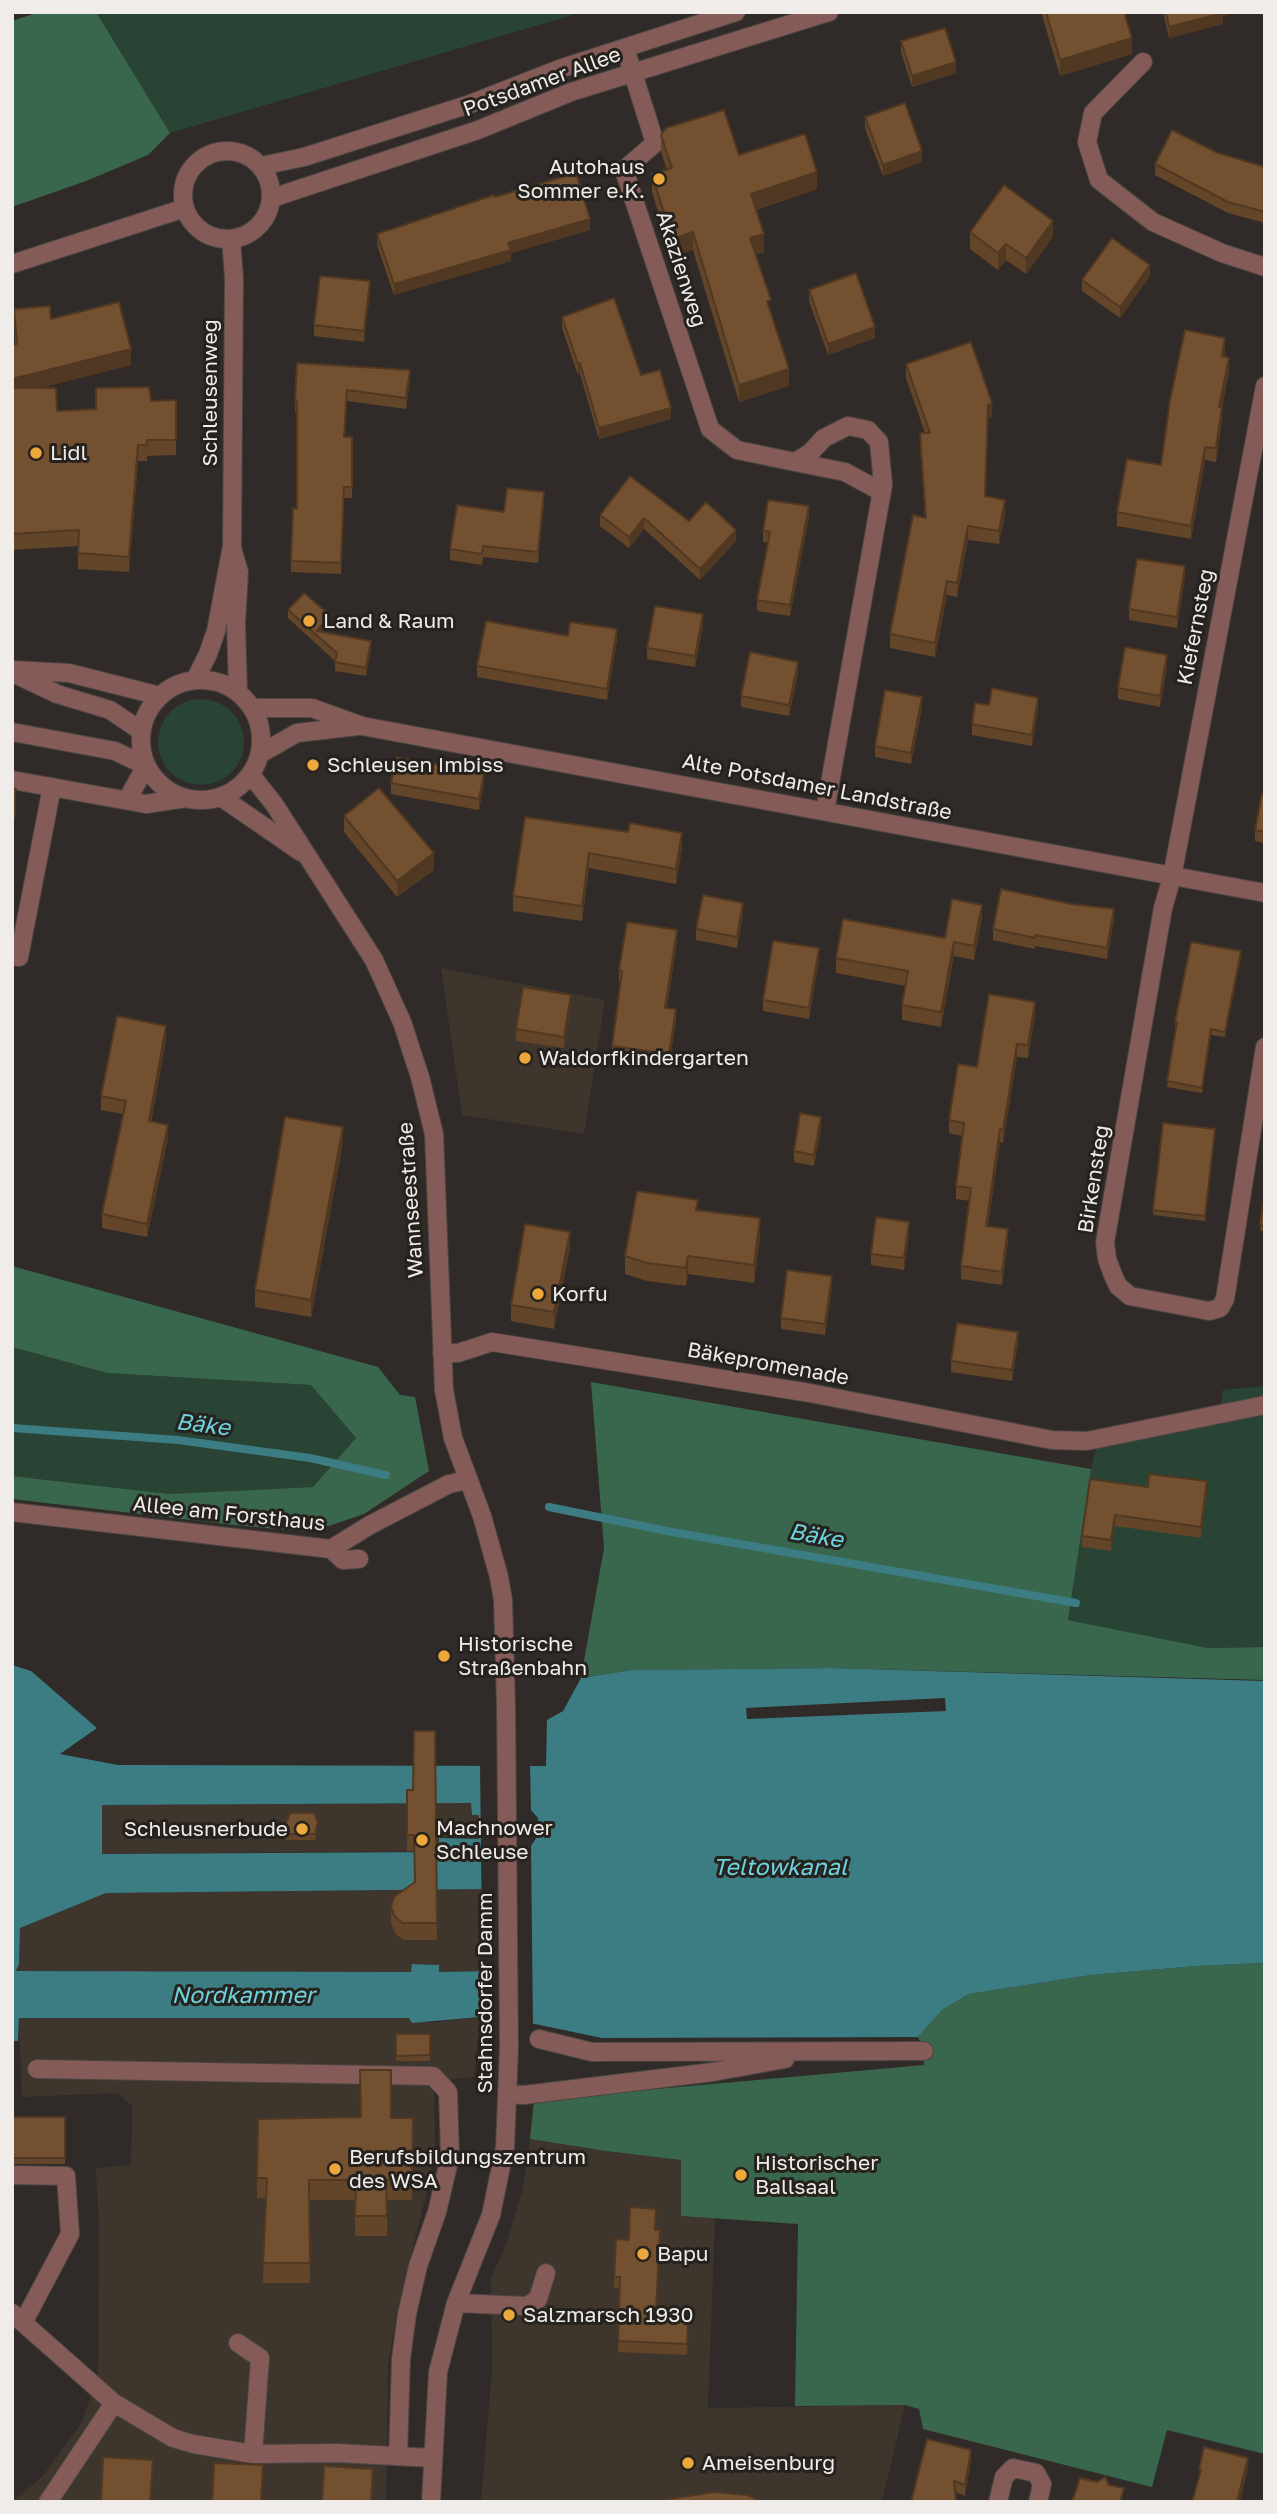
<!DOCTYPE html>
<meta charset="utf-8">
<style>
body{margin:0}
#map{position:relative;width:1277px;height:2514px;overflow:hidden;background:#302b28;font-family:"Golos Text",sans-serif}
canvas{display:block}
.frame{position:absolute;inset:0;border:14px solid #efece9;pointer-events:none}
</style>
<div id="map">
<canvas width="1277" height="2514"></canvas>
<div class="frame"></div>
</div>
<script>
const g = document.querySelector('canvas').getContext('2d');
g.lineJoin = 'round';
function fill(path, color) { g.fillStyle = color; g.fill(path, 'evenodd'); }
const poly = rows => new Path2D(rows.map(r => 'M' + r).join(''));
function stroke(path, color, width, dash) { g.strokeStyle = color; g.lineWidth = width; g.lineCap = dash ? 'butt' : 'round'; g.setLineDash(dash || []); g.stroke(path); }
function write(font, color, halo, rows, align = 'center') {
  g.font = font + ' "Golos Text",sans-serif'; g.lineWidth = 6; g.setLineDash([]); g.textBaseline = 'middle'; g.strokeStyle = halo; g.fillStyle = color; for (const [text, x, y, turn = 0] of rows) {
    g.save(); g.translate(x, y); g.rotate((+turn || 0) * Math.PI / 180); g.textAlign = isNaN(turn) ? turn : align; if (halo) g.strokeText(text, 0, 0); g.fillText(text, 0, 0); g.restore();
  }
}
fill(poly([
 [441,968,605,1000,584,1134,462,1115],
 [471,1803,479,1815,480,1839,440,1838,439,1851,102,1854,102,1805],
 [486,1889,487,1971,438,1972,438,1965,412,1964,412,1972,16,1971,19,1964,20,1928,106,1893],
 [480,2017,474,2077,434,2081,435,2144,429,2183,398,2307,388,2365,386,2502,12,2502,42,2477,82,2422,98,2374,99,2227,96,2168,131,2165,132,2106,117,2093,22,2097,19,2018,409,2018,429,2023],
 [530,2139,606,2151,681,2160,681,2216,715,2218,708,2408,905,2405,882,2502,481,2502,492,2371,491,2278,506,2245,523,2188]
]), '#3e352d');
fill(poly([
 [96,12,583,12,170,133],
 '158 742a43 43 0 1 1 86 0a43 43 0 1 1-86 0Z',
 [12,1347,107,1373,311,1385,356,1438,313,1487,169,1494,12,1476],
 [1265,1386,1265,1647,1208,1648,1068,1620,1091,1469,1100,1430,1221,1405,1223,1390]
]), '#294334');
fill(poly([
 [39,12,96,12,170,133,148,155,86,181,12,207,12,21],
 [12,1266,378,1367,400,1395,415,1397,429,1471,364,1514,311,1532,234,1525,12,1499,12,1476,169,1494,313,1487,356,1438,311,1385,107,1373,12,1347],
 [591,1382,1091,1469,1068,1620,1208,1648,1265,1647,1265,1680,832,1668,632,1670,581,1678,604,1548],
 [1265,1963,1265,2454,1167,2430,1152,2487,923,2429,919,2409,905,2405,795,2406,798,2224,681,2216,681,2160,606,2151,530,2139,534,2100,924,2065,924,2051,918,2037,942,2010,969,1994,1091,1975,1197,1966]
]), '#39674d');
fill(poly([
 [12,1665,31,1671,97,1728,60,1754,118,1765,546,1766,547,1720,563,1711,581,1678,632,1670,832,1668,1265,1681,1265,1963,1197,1966,1091,1975,969,1994,942,2010,918,2037,602,2038,535,2024,480,2017,412,2023,409,2018,19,2018,18,2041,12,2041],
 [471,1803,472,1815,479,1815,479,1839,439,1838,439,1852,102,1854,102,1805],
 [486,1889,487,1971,439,1972,439,1965,412,1964,411,1972,16,1971,19,1964,20,1928,106,1893]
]), '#3c7c83');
fill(poly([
 [945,1698,946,1711,747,1719,746,1708],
 [480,1762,530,1763,531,1810,538,1818,539,1834,531,1846,533,2027,483,2021]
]), '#302b28');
stroke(poly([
 [12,1428,178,1440,310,1458,386,1475],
 [549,1507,672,1532,1076,1603]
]), '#3c7c83', 8);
const minor = poly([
 [625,48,655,143,624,170,710,429,737,450,795,462,810,453,824,438,848,426,868,430,879,442,883,485,825,811],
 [1143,62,1093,113,1087,142,1099,180,1153,222,1222,253,1265,267],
 '183 195a44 44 0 1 1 88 0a44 44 0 1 1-88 0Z',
 [261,166,304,157,470,104,562,68,736,12],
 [272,198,478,130,571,92,829,12],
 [231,239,234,278,232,548,239,572,236,624,238,691],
 [12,264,185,208],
 [1265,386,1172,877,1163,908,1105,1242,1107,1259,1113,1275,1118,1286,1130,1296,1209,1311,1220,1308,1225,1299,1265,1047],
 [795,462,845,472,882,492],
 [12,670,69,673,160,696],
 [15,674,57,694,110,710,141,731],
 '141 740a60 60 0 1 1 120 0a60 60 0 1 1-120 0Z',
 [195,680,208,654,216,631,231,551],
 [253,708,312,708,362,726,1265,893],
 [12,732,115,751,146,766],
 [260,754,297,733,358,726],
 [251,775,274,804,374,960,402,1022,420,1077,434,1134,444,1390,453,1438,482,1516,499,1577,503,1600,506,1705,509,2048,505,2147,491,2215,456,2303,438,2372,431,2502],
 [12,780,146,804,186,798],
 [221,797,301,852],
 [127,800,146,766],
 [12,956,19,957,52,787],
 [442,1353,458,1353,492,1342,810,1393,1052,1440,1087,1441,1265,1405],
 [12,1512,331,1549,370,1525,449,1484,467,1480],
 [331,1549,343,1560,359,1559],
 [539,2039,592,2052,924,2051],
 [37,2069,433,2076,448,2092,450,2157,437,2212,418,2266,407,2314,401,2359,398,2456],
 [507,2094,524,2095,713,2072,785,2059],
 [12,2175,66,2176,70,2234,23,2323],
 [456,2303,527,2306,538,2299,546,2273],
 [12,2313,114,2403,173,2438,193,2444,253,2454,337,2453,433,2458],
 [238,2343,260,2358,253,2454],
 [48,2502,114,2403],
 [998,2502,1004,2477,1013,2468,1036,2473,1042,2484,1038,2502]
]);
stroke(minor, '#4b4643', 20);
stroke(minor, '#855b57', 18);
fill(poly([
 [1041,12,1124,12,1132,54,1060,76],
 [1163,12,1237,12,1223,16,1223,24,1169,38],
 [901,41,956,73,912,87,901,52],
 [865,117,922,162,883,176,865,128],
 [661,135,739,155,817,189,756,210,764,252,755,254,789,386,739,402,693,250,672,256,652,192,652,174,667,170,661,152],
 [1218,153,1265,167,1265,223,1228,213,1155,175,1155,164],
 [495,197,590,230,511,253,511,261,394,295,377,245,377,234],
 [970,232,1053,237,1026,274,1006,260,998,270,970,249],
 [1150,276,1120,318,1082,291,1082,280],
 [809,290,875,338,828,355,809,301],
 [370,292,364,342,314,336,314,325],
 [14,309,51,319,131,365,40,388,57,411,96,409,151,401,176,400,176,455,147,456,147,461,138,461,129,572,78,569,78,546,12,550,12,344,15,344],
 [562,317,641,375,671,419,599,439,580,374,578,375,562,328],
 [1225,352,1224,357,1229,371,1222,408,1222,421,1216,462,1205,460,1191,539,1117,526,1117,512,1161,465],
 [297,363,410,381,406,409,347,401,345,437,352,437,352,498,344,498,341,574,291,572,291,561,297,509,297,412,295,412],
 [906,364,992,417,988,418,986,497,1005,514,999,544,968,540,957,597,947,595,935,657,890,648,890,634,925,518,920,447,920,433,925,433,906,378],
 [544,503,538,563,483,557,482,565,450,560,450,549,504,512],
 [600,515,689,521,736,541,700,580,644,529,629,548,600,526],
 [809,517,790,616,757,611,757,600,768,543,763,542,763,531],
 [1185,577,1177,628,1129,620,1129,609],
 [288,610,330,623,323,632,371,649,366,676,335,671,335,661,288,618],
 [703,625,695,667,647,659,647,648],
 [568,636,617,640,607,700,477,677,477,666],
 [1167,667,1160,707,1118,699,1118,688],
 [798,673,789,716,741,707,741,696],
 [989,705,1038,709,1032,746,972,735,972,724],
 [922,708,911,764,875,757,875,746],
 [391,783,484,784,479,810,391,794],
 [1265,795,1265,843,1255,841,1255,830],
 [344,816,434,870,397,897,344,832],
 [628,832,682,848,676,884,589,868,582,921,513,911,513,896],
 [743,914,737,948,696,940,696,929],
 [982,919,974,960,954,956,941,1027,902,1020,902,1005,906,986,836,973,836,958,945,938],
 [1114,920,1107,959,1035,946,1035,949,993,940,993,929],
 [677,941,667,1008,676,1020,669,1066,612,1057,612,1046,620,982,619,981,619,970],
 [1241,957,1225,1037,1211,1035,1202,1093,1167,1087,1176,1028,1175,1028,1175,1022],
 [819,959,809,1019,763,1011,763,1000],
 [571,1006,564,1048,516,1041,516,1029],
 [1035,1015,1028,1058,1017,1057,1003,1143,1000,1142,988,1226,1008,1242,1002,1285,961,1279,961,1266,970,1201,956,1199,956,1186,962,1136,949,1133,949,1120,977,1067],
 [166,1040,151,1122,168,1139,147,1237,102,1228,102,1214,123,1114,101,1110,101,1096],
 [821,1128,814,1166,794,1162,794,1151],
 [1215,1134,1205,1221,1153,1215,1153,1210],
 [343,1143,311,1317,255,1307,255,1290],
 [1265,1193,1265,1231,1260,1231],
 [698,1210,760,1237,754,1283,688,1274,686,1286,647,1281,625,1274,625,1256],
 [909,1233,904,1270,871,1265,871,1254],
 [570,1248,554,1329,511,1321,511,1305],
 [832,1287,825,1335,781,1329,781,1318],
 [1018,1343,1012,1381,951,1372,951,1361],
 [1148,1487,1207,1492,1201,1538,1115,1526,1111,1551,1082,1547,1082,1536],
 [435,1731,437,1940,403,1940,395,1933,391,1923,391,1907,415,1883,414,1851,407,1851,407,1806],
 [286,1823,318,1828,315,1840,286,1840],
 [396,2034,430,2034,430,2061,396,2061],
 [12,2117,65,2117,65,2164,12,2164],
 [391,2118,413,2118,412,2200,387,2200,387,2236,355,2236,355,2200,309,2200,310,2283,263,2283,266,2198,257,2198,257,2178],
 [656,2230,656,2311,677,2321,688,2333,687,2355,618,2352,620,2288,614,2288,614,2277,629,2240],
 [971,2461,965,2496,955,2492,911,2502]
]), '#634529');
fill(poly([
 [1221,12,1237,12,1223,16,1223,24,1169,38,1169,27],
 [1132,38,1132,54,1060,76,1060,60],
 [956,62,956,73,912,87,912,76],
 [922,151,922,162,883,176,883,165],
 [817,172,817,189,751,211,751,194],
 [590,219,590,230,511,253,511,261,394,295,394,284,508,243],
 [1053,221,1053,237,1026,274,1026,258],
 [693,232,693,250,672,256,672,239],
 [764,234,764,252,750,256,750,238],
 [1006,244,1006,260,998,270,998,253],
 [1150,265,1150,276,1120,318,1120,307],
 [370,281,370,292,364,342,364,331],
 [875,327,875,338,828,355,828,344],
 [1225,338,1225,352,1222,370,1222,356],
 [131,349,131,365,12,395,12,379],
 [1229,358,1229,371,1222,408,1222,421,1216,462,1219,407],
 [580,363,580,374,578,375,578,364],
 [789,369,789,386,739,402,739,385],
 [410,370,410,381,406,409,406,398],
 [992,403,992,417,988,418,988,405],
 [671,408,671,419,599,439,599,428],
 [138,445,138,461,129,572,129,557],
 [1205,447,1205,460,1191,539,1191,526],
 [544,492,544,503,538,563,538,552],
 [1005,500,1005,514,999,544,999,531],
 [809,506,809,517,790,616,790,605],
 [644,518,644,529,629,548,629,537],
 [968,526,968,540,957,597,957,583],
 [736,530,736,541,700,580,700,569],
 [1185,566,1185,577,1177,628,1177,617],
 [947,581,947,595,935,657,935,643],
 [703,614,703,625,695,667,695,656],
 [330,615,330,623,319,637,317,631],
 [617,629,617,640,607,700,607,689],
 [371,641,371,649,366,676,366,668],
 [1167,655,1167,667,1160,707,1160,696],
 [798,662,798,673,789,716,789,705],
 [922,697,922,708,911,764,911,753],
 [1038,698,1038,709,1032,746,1032,735],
 [484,773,484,784,479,810,479,799],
 [16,789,16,812,12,833,12,810],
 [682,833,682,848,676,884,676,869],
 [434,853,434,870,397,897,397,881],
 [589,853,589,868,582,921,582,906],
 [743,903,743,914,737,948,737,937],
 [982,905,982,919,974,960,974,946],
 [1114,909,1114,920,1107,959,1107,948],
 [677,930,677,941,665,1019,665,1008],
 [954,942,954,956,941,1027,941,1012],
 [819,948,819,959,809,1019,809,1008],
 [1241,951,1241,957,1225,1037,1225,1032],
 [571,995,571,1006,564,1048,564,1037],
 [1035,1002,1035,1015,1028,1058,1028,1045],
 [676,1009,676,1020,669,1066,669,1054],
 [166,1026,166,1040,149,1135,149,1121],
 [1211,1029,1211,1035,1202,1093,1202,1088],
 [1017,1044,1017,1057,1003,1143,1003,1130],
 [821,1117,821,1128,814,1166,814,1155],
 [168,1125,168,1139,147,1237,147,1224],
 [343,1127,343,1143,311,1317,311,1300],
 [1000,1129,1000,1142,986,1239,986,1226],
 [760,1218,760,1237,754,1283,754,1265],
 [909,1222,909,1233,904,1270,904,1258],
 [1008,1229,1008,1242,1002,1285,1002,1272],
 [570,1232,570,1248,554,1329,554,1312],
 [688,1256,688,1274,686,1286,686,1268],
 [832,1276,832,1287,825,1335,825,1324],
 [1018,1332,1018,1343,1012,1381,1012,1370],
 [1207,1481,1207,1492,1201,1538,1201,1527],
 [1115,1515,1115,1526,1111,1551,1111,1540],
 [971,2450,971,2461,965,2496,965,2485],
 [1248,2458,1248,2469,1240,2502,1237,2502]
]), '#503822');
const building = poly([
 [1046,12,1124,12,1132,38,1060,60,1046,12],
 [1166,12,1223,12,1223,13,1169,27,1166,12],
 [945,28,956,62,912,76,901,41,945,28],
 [905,103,922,151,883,165,865,117,905,103],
 [724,110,739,155,805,134,817,172,751,194,764,234,750,238,771,300,767,301,789,369,739,385,693,232,672,239,652,174,672,168,661,135,666,128,724,110],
 [1172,130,1218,153,1265,167,1265,212,1228,202,1155,164,1172,130],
 [576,173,590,219,508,243,511,250,394,284,377,234,494,195,495,197,576,173],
 [1004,185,1053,221,1026,258,1006,244,998,253,970,232,1004,185],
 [1112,238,1150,265,1120,307,1082,280,1112,238],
 [856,273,875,327,828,344,809,290,856,273],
 [320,276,370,281,364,331,314,325,320,276],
 [614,298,641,375,660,370,671,408,599,428,580,363,578,364,562,317,614,298],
 [119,302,131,349,12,379,12,344,17,344,14,309,50,306,51,319,119,302],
 [1185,330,1225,338,1222,356,1229,358,1219,407,1222,407,1216,448,1205,447,1191,526,1117,512,1127,459,1161,465,1170,400,1185,330],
 [971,342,992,403,988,405,985,496,1005,500,999,531,968,526,957,583,947,581,935,643,890,634,913,515,926,518,920,433,930,433,906,364,971,342],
 [297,363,410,370,406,398,347,390,344,437,352,437,352,487,344,487,341,563,291,561,293,508,297,509,297,401,295,401,297,363],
 [149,387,151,401,176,400,176,440,147,440,147,445,138,445,129,557,78,553,79,530,12,534,12,388,56,388,57,411,96,409,96,388,149,387],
 [630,476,689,521,706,502,736,530,700,569,644,518,629,537,600,515,630,476],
 [507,488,544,492,538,552,483,546,482,554,450,549,457,505,504,512,507,488],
 [768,500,809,506,790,605,757,600,770,532,763,531,768,500],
 [1137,559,1185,566,1177,617,1129,609,1137,559],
 [304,593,330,615,317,631,371,641,366,668,335,662,337,653,288,610,304,593],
 [655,606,703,614,695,656,647,648,655,606],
 [486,621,568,636,570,622,617,629,607,689,477,666,486,621],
 [1125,647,1167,655,1160,696,1118,688,1125,647],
 [750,652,798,662,789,705,741,696,750,652],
 [992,688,1038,698,1032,735,972,724,975,703,989,705,992,688],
 [885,690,922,697,911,753,875,746,885,690],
 [396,757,484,773,479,799,391,783,396,757],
 [12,788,16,789,12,810,12,788],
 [379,788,434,853,397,881,344,816,379,788],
 [1262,794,1265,795,1265,832,1255,830,1262,794],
 [525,817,628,832,630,823,682,833,676,869,589,853,582,906,513,896,525,817],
 [1001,889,1071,904,1114,909,1107,948,1035,935,1035,938,993,929,1001,889],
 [703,895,743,903,737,937,696,929,703,895],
 [952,899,982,905,974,946,954,942,941,1012,902,1005,908,971,836,958,843,919,945,938,952,899],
 [627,922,677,930,665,1008,676,1009,669,1054,612,1046,622,971,619,970,627,922],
 [773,941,819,948,809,1008,763,1000,773,941],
 [1191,942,1241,951,1225,1032,1211,1029,1202,1088,1167,1081,1177,1022,1175,1022,1191,942],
 [523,987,571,995,564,1037,516,1029,523,987],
 [989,994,1035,1002,1028,1045,1017,1044,1003,1130,1000,1129,986,1226,1008,1229,1002,1272,961,1266,971,1188,956,1186,964,1123,949,1120,958,1064,977,1067,989,994],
 [117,1016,166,1026,149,1121,168,1125,147,1224,102,1214,126,1101,101,1096,117,1016],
 [800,1113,821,1117,814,1155,794,1151,800,1113],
 [285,1117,343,1127,311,1300,255,1290,285,1117],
 [1163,1123,1215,1129,1205,1216,1153,1210,1163,1123],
 [637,1191,698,1200,696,1210,760,1218,754,1265,688,1256,686,1268,647,1263,625,1256,637,1191],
 [1265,1193,1265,1226,1260,1225,1265,1193],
 [876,1217,909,1222,904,1258,871,1254,876,1217],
 [525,1224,570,1232,554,1312,511,1305,525,1224],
 [787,1270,832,1276,825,1324,781,1318,787,1270],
 [957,1323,1018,1332,1012,1370,951,1361,957,1323],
 [1149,1474,1207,1481,1201,1527,1115,1515,1111,1540,1082,1536,1090,1479,1148,1487,1149,1474],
 [414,1731,435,1731,437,1923,403,1923,395,1917,391,1907,394,1897,415,1882,414,1835,407,1835,407,1790,413,1790,414,1731],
 [290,1813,314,1813,318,1822,315,1834,286,1834,286,1823,290,1813],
 [396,2034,430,2034,430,2055,396,2056,396,2034],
 [360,2070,391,2070,391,2118,413,2118,412,2180,386,2180,387,2216,355,2216,356,2180,309,2180,310,2263,263,2263,267,2178,257,2178,258,2119,361,2117,360,2070],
 [12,2117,65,2117,65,2158,12,2158,12,2117],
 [630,2207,656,2209,655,2230,660,2230,656,2311,677,2312,677,2321,688,2322,687,2344,618,2341,620,2277,614,2277,616,2239,629,2240,630,2207],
 [927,2439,971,2450,965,2485,954,2481,956,2502,911,2502,927,2439],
 [1204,2447,1248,2458,1237,2502,1192,2502,1201,2470,1199,2469,1204,2447],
 [103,2457,153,2460,150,2502,101,2502,103,2457],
 [214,2463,263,2465,261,2502,212,2502,214,2463],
 [324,2466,373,2469,371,2502,322,2502,324,2466],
 [1105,2477,1109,2485,1124,2488,1120,2502,1072,2502,1080,2478,1097,2482,1105,2477],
 [714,2492,747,2495,763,2502,663,2502,669,2499,714,2492]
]);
fill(building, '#735030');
stroke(building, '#503822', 2);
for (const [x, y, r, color] of [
 [659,179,7,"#eda83b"],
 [36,453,7,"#eda83b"],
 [309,621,7,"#eda83b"],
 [313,765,7,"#eda83b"],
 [525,1058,7,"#eda83b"],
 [538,1294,7,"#eda83b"],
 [444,1656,7,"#eda83b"],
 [302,1829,7,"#eda83b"],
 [422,1840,7,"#eda83b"],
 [335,2169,7,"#eda83b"],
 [741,2175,7,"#eda83b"],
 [643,2254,7,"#eda83b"],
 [509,2315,7,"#eda83b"],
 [688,2463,7,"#eda83b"]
]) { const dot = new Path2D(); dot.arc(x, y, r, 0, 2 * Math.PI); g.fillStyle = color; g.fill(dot); stroke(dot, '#26221e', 2.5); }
write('21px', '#efece9', '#26221e', [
 ["Potsdamer Allee",542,82,-20],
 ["Akazienweg",681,269,72],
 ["Schleusenweg",210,393,-90],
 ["Kiefernsteg",1196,627,-79],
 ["Alte Potsdamer Landstraße",817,787,11],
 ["Birkensteg",1094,1179,-81],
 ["Wannseestraße",411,1200,-94],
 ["Bäkepromenade",768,1364,10],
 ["Allee am Forsthaus",229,1514,6],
 ["Stahnsdorfer Damm",485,1993,-90]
]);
write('21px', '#efece9', '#26221e', [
 ["Autohaus",645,167,"right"],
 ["Sommer e.K.",645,191,"right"],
 ["Lidl",50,453],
 ["Land & Raum",323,621],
 ["Schleusen Imbiss",327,765],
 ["Waldorfkindergarten",539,1058],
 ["Korfu",552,1294],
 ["Historische",458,1644],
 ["Straßenbahn",458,1668],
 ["Machnower",436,1828],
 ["Schleuse",436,1852],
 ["Schleusnerbude",288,1829,"right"],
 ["Berufsbildungszentrum",349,2157],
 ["des WSA",349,2181],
 ["Historischer",755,2163],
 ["Ballsaal",755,2187],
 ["Bapu",657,2254],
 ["Salzmarsch 1930",523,2315],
 ["Ameisenburg",702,2463]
], 'left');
write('italic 23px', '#6dd3de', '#26221e', [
 ["Bäke",203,1425,7],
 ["Bäke",816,1536,10],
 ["Teltowkanal",780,1868],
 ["Nordkammer",243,1996]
]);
</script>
